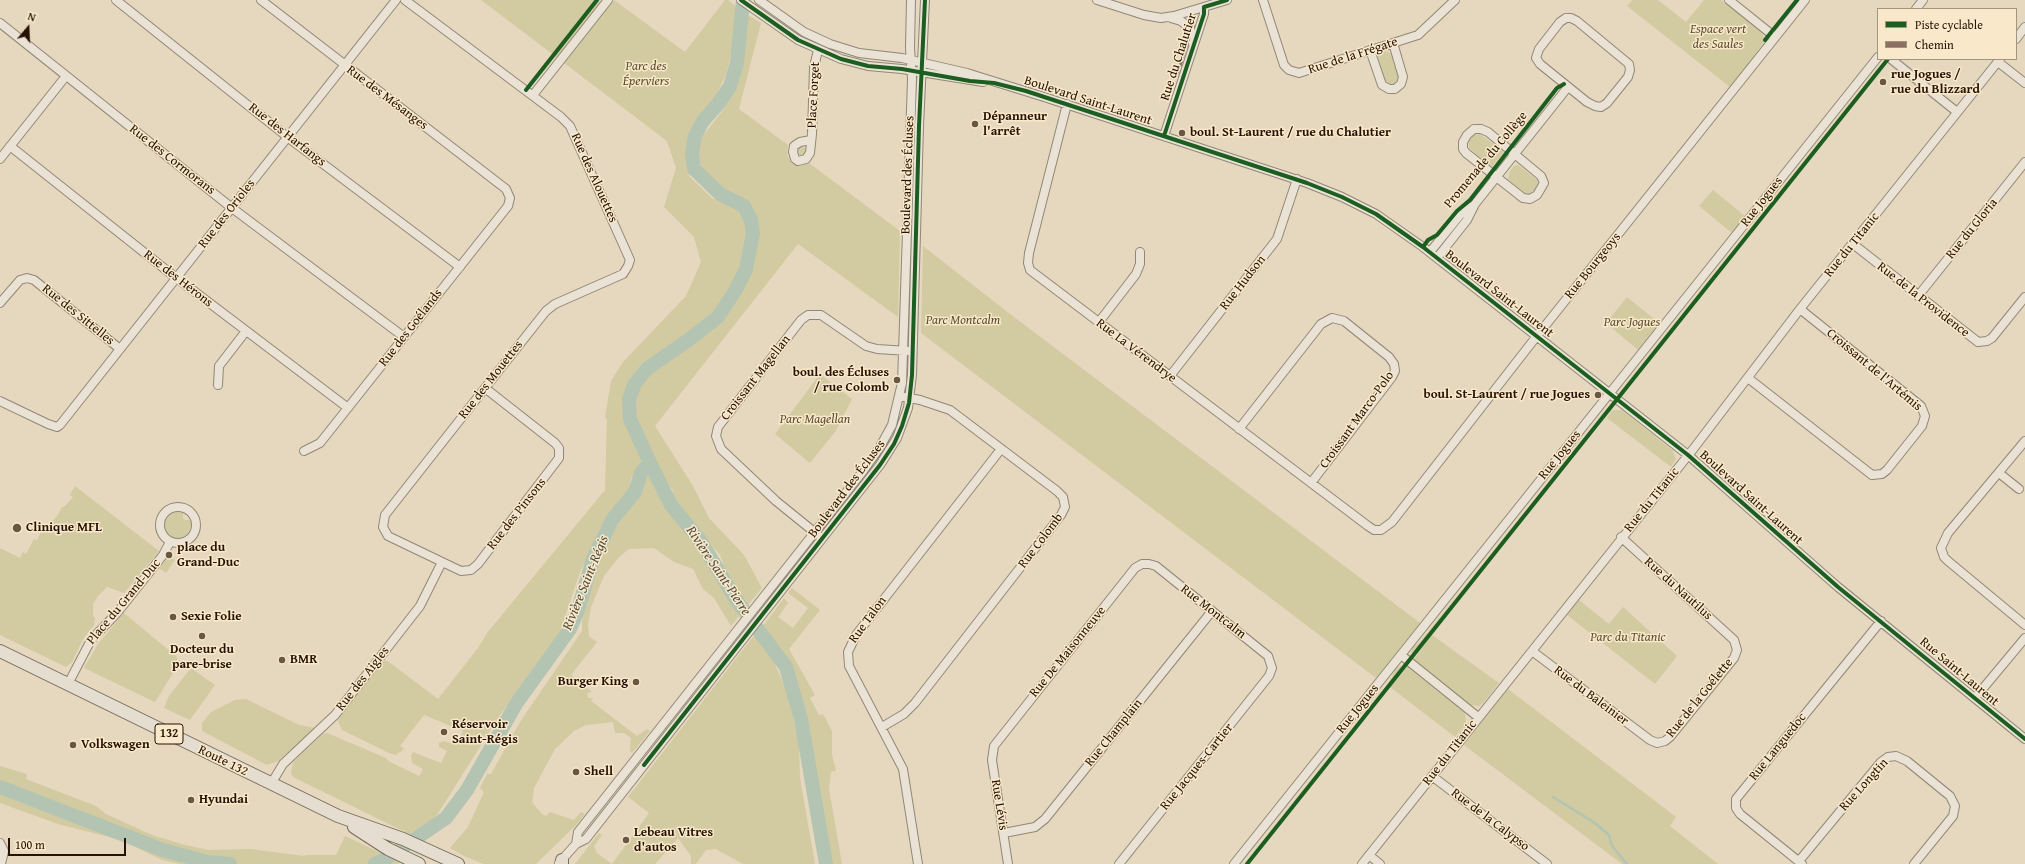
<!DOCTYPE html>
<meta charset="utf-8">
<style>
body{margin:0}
#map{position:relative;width:2025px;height:864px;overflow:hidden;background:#e6d8be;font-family:"Gentium Book Plus",serif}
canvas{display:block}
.legend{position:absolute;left:1877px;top:8px;width:140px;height:52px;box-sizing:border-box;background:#f9e9ca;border:1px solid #a5937a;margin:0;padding:5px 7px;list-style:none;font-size:12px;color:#261103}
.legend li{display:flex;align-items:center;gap:8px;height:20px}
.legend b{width:20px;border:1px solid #a5937a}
.north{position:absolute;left:8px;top:8px;width:40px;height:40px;-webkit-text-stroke:3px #f9e9ca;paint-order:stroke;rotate:19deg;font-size:11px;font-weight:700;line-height:16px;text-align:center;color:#261103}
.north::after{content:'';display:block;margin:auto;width:14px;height:18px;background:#261103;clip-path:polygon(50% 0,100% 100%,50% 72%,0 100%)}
.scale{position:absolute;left:8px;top:838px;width:118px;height:18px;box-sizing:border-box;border:2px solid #261103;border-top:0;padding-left:5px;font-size:12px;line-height:14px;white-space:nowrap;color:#261103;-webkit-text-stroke:3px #f9e9ca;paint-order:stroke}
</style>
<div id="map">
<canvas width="2025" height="864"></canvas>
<ul class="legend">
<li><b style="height:5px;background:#1b5e20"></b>Piste cyclable</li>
<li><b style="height:5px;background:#8d6e63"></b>Chemin</li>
</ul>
<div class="north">N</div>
<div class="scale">100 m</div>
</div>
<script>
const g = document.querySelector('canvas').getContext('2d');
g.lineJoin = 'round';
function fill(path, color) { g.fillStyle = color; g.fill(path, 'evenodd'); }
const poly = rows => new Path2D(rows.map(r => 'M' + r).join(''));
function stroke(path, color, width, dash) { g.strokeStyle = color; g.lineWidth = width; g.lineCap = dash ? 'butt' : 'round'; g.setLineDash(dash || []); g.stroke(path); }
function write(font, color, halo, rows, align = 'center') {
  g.font = font + ' "Gentium Book Plus",serif'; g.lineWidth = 3; g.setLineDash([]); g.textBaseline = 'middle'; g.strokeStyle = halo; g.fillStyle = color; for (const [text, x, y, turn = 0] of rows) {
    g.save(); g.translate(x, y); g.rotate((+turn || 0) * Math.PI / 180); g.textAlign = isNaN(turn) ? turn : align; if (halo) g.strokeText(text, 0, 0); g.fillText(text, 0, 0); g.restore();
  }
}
fill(poly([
 [481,0,599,0,608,7,614,0,685,52,725,0,728,0,737,7,736,33,727,72,715,98,695,124,690,135,686,148,687,169,690,177,713,199,733,204,741,209,747,221,749,231,745,244,742,272,739,278,732,283,709,320,658,354,644,366,627,390,624,405,624,420,644,463,631,478,629,491,605,519,580,572,560,632,500,715,437,815,426,825,409,834,293,777,291,773,293,763,296,759,323,734,327,733,386,758,388,761,419,776,423,769,412,763,411,756,413,752,441,763,447,751,439,747,439,743,444,741,457,745,463,731,424,715,400,746,404,748,403,750,396,755,389,753,342,730,338,721,340,715,384,660,389,662,438,699,478,648,487,633,605,490,607,419,605,417,611,381,623,362,686,296,701,262,694,237,664,207,676,168,667,141],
 [1632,0,1658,0,1686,22,1704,0,1721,0,1762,33,1765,41,1730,87,1627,6],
 [748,15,761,23,739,109,788,145,787,155,792,164,798,166,809,163,900,231,898,317,798,244,655,426,693,486,709,518,744,555,762,588,747,606,731,586,720,555,672,500,673,491,660,473,639,430,635,416,635,394,637,386,650,370,676,356,695,339,702,338,706,334,736,295,749,272,751,260,756,252,759,230,752,209,740,198,719,186,708,177,701,166,697,152,699,141,723,110,736,86,742,67],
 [1384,51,1390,53,1392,56,1398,76,1397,82,1392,85,1384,80,1378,58,1378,55],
 [1480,134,1504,152,1492,167,1469,148,1469,142,1471,138,1474,135],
 '797.5 151a4.5 4.5 0 1 1 9 0a4.5 4.5 0 1 1-9 0Z',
 [1518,165,1538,181,1536,189,1530,194,1525,193,1508,179,1510,171,1514,166],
 [1713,190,1745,216,1732,233,1699,206],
 [923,246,1010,314,1420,623,1376,678,921,333],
 [1627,297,1659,323,1638,350,1606,323],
 [820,374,852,399,835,432,810,463,775,434],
 [1612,410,1622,410,1673,451,1676,459,1671,467,1607,418],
 [653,473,673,513,694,538,739,616,731,626,714,598,703,589,693,569,674,562,654,548,629,549,619,557,604,576,591,607,588,625,589,636,597,642,571,675,592,692,587,693,588,698,593,698,591,701,637,736,647,729,650,731,632,753,630,751,631,738,624,733,615,733,613,722,586,725,574,731,555,749,534,788,532,802,542,814,546,816,550,812,574,820,581,812,585,814,575,826,536,864,484,864,464,856,450,848,468,827,484,792,480,788,487,774,491,774,520,722,582,631,582,620,599,562,608,537,638,498,647,476],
 [75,486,159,551,124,593,107,587,98,596,93,604,93,616,95,618,94,625,83,639,72,662,66,667,0,635,0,548,20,558,23,552,26,554,34,539,37,540,45,524,49,525,58,515,62,507,64,507,73,497,70,495],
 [176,512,183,513,183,518,185,520,190,520,192,525,186,536,178,539,170,537,166,533,164,524,168,516],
 [168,557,175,560,166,573,159,568],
 [792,588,820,610,789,649,815,695,810,698,819,715,823,714,832,731,832,755,836,770,831,772,829,789,842,864,827,864,821,839,807,737,801,707,791,677,763,626,784,598,788,603,778,617,793,628,808,608,788,593],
 [1460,591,1413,653,1411,652,1413,647,1420,642],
 [1579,600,1609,624,1623,607,1677,656,1655,684,1567,615],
 [124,613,177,657,177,666,173,673,155,702,84,668,98,644],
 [756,633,773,660,785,687,793,716,799,746,800,778,815,864,743,864,716,849,706,850,696,864,691,864,691,856,678,838,655,864,575,864,599,833,602,835,594,846,597,853,612,864,649,813,628,797],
 [1432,635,1499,683,1483,703,1479,706,1471,705,1414,659],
 [1401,666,1401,668,1377,699,1392,677,1395,669],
 [1407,667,1465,713,1466,724,1455,737,1390,687],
 [191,668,215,685,190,720,164,708,169,696],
 [1508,689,1676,817,1670,826,1718,864,1622,864,1464,745],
 [246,699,299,725,315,728,278,761,267,765,202,731,202,723,211,712,235,700],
 [0,766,27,774,26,779,96,806,106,814,152,835,185,845,209,850,250,849,304,856,306,855,336,855,345,836,400,862,398,864,180,864,162,860,121,840,58,824,0,803]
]), '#d2caa0');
stroke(poly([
 [1553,797,1595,823,1609,835,1612,846,1627,864]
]), '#b3c4b3', 2.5);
stroke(poly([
 [650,463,671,505,702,543,736,600,786,667,801,719,826,864],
 [0,787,163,850,207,862,230,864],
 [375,864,387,858,446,818,467,790,516,704,570,629,578,610,593,559,612,520,635,492,641,473,650,463,630,419,629,399,635,383,648,368,687,341,718,317,735,291,746,269,753,233,751,220,744,206,720,194,694,169,692,153,695,136,703,121,718,104,730,86,737,63,743,0]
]), '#b3c4b3', 14);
const minor = poly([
 [116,0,294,142,460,267],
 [261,0,506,189,510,198,508,206,320,443,304,451],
 [405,0,561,117,570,126,630,260,628,266,623,274,555,304,546,311,485,388,385,515,383,527,388,536,461,571,471,570,478,564,559,458,559,448,555,443,485,388],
 [741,0,798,40,841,59,868,66,902,69,983,82],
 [759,0,804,32,830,44,859,53,902,58,967,73,1044,97,1307,183,1342,197,1376,214,1423,247,1688,455,1838,587,2025,739],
 [1097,0,1144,15,1161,18,1174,16,1227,0],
 [1263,0,1284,65,1289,70,1299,73,1418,35,1455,0],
 [1729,0,1775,37],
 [1916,9,1923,0],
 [1171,18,1181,21,1190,28,1193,44],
 [1566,18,1571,18,1577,21,1629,64,1630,70,1628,77,1607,103,1601,107,1595,106,1587,102,1540,64,1536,58,1539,49,1560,22,1566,18],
 [0,23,232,208,404,337],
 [2016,39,2025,27],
 [1370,50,1382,85,1389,89,1395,89,1401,84,1403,77,1393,43],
 [1891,59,1957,112],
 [1998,62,2025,83],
 [533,95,608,0],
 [1067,104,1029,253,1028,263,1030,270,1368,526,1374,530,1381,530,1392,522,1529,346,1805,0],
 [1474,129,1481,129,1488,132,1541,176,1544,183,1537,195,1530,199,1523,198,1466,153,1463,149,1463,142,1467,135,1474,129],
 [1164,136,1204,14,1204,7],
 [811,140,800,142,794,146,793,152,795,159,798,161,806,159,810,153,812,134,814,67,818,50],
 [10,146,170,273,348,408],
 [0,159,66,76],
 [1853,244,1978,342,1987,341,1992,338,2025,297],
 [1430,252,1460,215,1474,205],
 [1437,258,1467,220,1475,204,1568,87],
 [1918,296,2025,162],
 [0,303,20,280,27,278,34,280,120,349],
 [1099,322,1136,274,1140,264,1140,252],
 [1170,376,1277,239,1297,179],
 [1748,378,1872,475,1882,474,1887,470,1922,426,1925,416,1921,406,1800,309],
 [218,385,219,366,246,331],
 [0,401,48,424,57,427,60,425,396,0],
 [1239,429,1321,324,1332,318,1344,321,1389,357,1394,364,1395,371,1392,377,1311,483],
 [2025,441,1948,533,1941,548,1944,557,1948,561,2025,625],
 [1999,473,2019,489],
 '160 525a18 18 0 1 1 36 0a18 18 0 1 1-36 0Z',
 [818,535,776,501,721,449,716,436,718,427,801,320,808,315,821,315,866,346,877,349,908,351],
 [1532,651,1650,740,1657,743,1665,741,1670,737,1734,658,1737,650,1734,640,1621,537],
 [1401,655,1478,717],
 [68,684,91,640,117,613,163,555,170,542],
 [1975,698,2025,638],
 [882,727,904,714,915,703,1061,515,1065,507,1063,497,1057,491,950,410,920,400,904,397],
 [1432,776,1547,864],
 [271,784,283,764,335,715,420,606,442,562],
 [1004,833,1035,827,1045,819,1212,611],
 [0,843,4,851,1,864],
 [576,844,578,832,863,471,880,447,892,425,902,383,912,79,910,48,911,0],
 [1369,855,1380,864],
 [1799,861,1881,762,1888,757,1896,756,1907,761,1950,796,1955,806,1953,816,1914,864],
 [559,863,576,844,586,839,880,465,897,438,908,408,912,375,919,126,925,0],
 [918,864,903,769,849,666,848,652,856,635,1001,449],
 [1008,864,992,760,994,746,1135,568,1142,564,1149,564,1156,566,1268,656,1272,668,1269,676,1119,864],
 [1234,864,1878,57],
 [1362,864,1694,448,1800,309,2000,59],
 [1802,864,1740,814,1736,808,1736,799,1881,621]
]);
const highway = poly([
 [0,651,338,816,403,839,458,864],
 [354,827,388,849,419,864],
 [562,860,562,864]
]);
stroke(minor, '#918776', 10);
stroke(highway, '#766c5d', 14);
stroke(minor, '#e9e2d5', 8);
stroke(highway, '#e5ddcf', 12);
stroke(poly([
 [1177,75,1189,38]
]), '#8d6e63', 3, [6, 3]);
stroke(poly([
 [741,0,798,40,841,59,868,66,902,69,970,81,994,83,1026,91,1307,183,1342,197,1376,214,1423,247,1688,455,1838,587,2025,739],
 [1765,40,1797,0],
 [526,90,597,0],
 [1164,136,1204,14,1204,7,1227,0],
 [1423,247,1428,240,1437,235,1457,211,1470,200,1557,88,1564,84],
 [644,765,880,465,894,444,902,426,909,403,912,375,919,126,925,0],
 [1247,864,1888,59]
]), '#1b5e20', 4);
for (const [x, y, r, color] of [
 [1883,82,4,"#695744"],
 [975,124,4,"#695744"],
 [1182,133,4,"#695744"],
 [897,380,4,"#695744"],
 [1598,395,4,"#695744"],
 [17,528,5,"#695744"],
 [169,555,4,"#695744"],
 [173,617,4,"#695744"],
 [202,636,4,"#695744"],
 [282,660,4,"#695744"],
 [636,682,4,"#695744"],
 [444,732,4,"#695744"],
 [73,745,4,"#695744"],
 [576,772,4,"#695744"],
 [191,800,4,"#695744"],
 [626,840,4,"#695744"]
]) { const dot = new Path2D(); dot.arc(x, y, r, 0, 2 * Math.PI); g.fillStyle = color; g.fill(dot); stroke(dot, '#f9e9ca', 1.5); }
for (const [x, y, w] of [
 [169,734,28]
]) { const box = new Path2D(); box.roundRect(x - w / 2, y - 10, w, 20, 3); g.fillStyle = '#f9e9ca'; g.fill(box); stroke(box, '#261103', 1); }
write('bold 12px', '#261103', null, [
 ["132",169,734]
]);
write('italic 13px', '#5c4e31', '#f9e9ca', [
 ["Espace vert",1718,30],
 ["des Saules",1718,45],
 ["Parc des",646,67],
 ["Éperviers",646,82],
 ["Parc Montcalm",963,321],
 ["Parc Jogues",1632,323],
 ["Parc Magellan",815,420],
 ["Parc du Titanic",1628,638]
]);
write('13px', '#261103', '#f9e9ca', [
 ["Rue de la Frégate",1353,56,-18],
 ["Rue du Chalutier",1179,57,-72],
 ["Place Forget",814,95,-87],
 ["Rue des Mésanges",387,98,37],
 ["Boulevard Saint-Laurent",1088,101,18],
 ["Rue des Harfangs",287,135,38],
 ["Rue des Cormorans",172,160,38],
 ["Promenade du Collège",1486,160,-50],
 ["Boulevard des Écluses",908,175,-88],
 ["Rue des Alouettes",594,178,66],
 ["Rue Jogues",1762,202,-52],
 ["Rue des Orioles",227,214,-52],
 ["Rue du Gloria",1972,229,-51],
 ["Rue du Titanic",1852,245,-51],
 ["Rue Bourgeoys",1593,266,-51],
 ["Rue des Hérons",178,279,38],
 ["Rue Hudson",1243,283,-52],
 ["Boulevard Saint-Laurent",1499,294,38],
 ["Rue de la Providence",1923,300,38],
 ["Rue des Sittelles",78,315,39],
 ["Rue des Goélands",411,328,-52],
 ["Rue La Vérendrye",1136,351,37],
 ["Croissant de l'Artémis",1874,370,40],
 ["Croissant Magellan",756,378,-52],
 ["Rue des Mouettes",491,380,-52],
 ["Croissant Marco-Polo",1357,420,-54],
 ["Rue Jogues",1560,455,-51],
 ["Boulevard des Écluses",847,489,-53],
 ["Boulevard Saint-Laurent",1751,498,42],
 ["Rue du Titanic",1652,500,-51],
 ["Rue des Pinsons",517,514,-52],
 ["Rue Colomb",1041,541,-53],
 ["Rue du Nautilus",1678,589,42],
 ["Place du Grand-Duc",124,602,-50],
 ["Rue Montcalm",1213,612,38],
 ["Rue Talon",868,620,-54],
 ["Rue De Maisonneuve",1068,652,-51],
 ["Rue Saint-Laurent",1959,672,40],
 ["Rue des Aigles",363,679,-52],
 ["Rue du Baleinier",1591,696,37],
 ["Rue de la Goélette",1700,698,-51],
 ["Rue Jogues",1358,709,-51],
 ["Rue Champlain",1114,733,-51],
 ["Rue Languedoc",1778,747,-51],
 ["Rue du Titanic",1450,753,-52],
 ["Route 132",223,761,26],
 ["Rue Jacques-Cartier",1197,767,-51],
 ["Rue Longtin",1864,785,-48],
 ["Rue Lévis",999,805,81],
 ["Rue de la Calypso",1490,820,37]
]);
write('bold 13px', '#261103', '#f9e9ca', [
 ["rue Jogues /",1891,75],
 ["rue du Blizzard",1891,90],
 ["Dépanneur",983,117],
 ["l'arrêt",983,132],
 ["boul. St-Laurent / rue du Chalutier",1190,133],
 ["boul. des Écluses",889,373,"right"],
 ["/ rue Colomb",889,388,"right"],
 ["boul. St-Laurent / rue Jogues",1590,395,"right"],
 ["Clinique MFL",26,528],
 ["place du",177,548],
 ["Grand-Duc",177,563],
 ["Sexie Folie",181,617],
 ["Docteur du",202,650,"center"],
 ["pare-brise",202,665,"center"],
 ["BMR",290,660],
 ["Burger King",628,682,"right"],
 ["Réservoir",452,725],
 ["Saint-Régis",452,740],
 ["Volkswagen",81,745],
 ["Shell",584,772],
 ["Hyundai",199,800],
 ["Lebeau Vitres",634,833],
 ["d'autos",634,848]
], 'left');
write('italic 14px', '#504c3f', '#f9e9ca', [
 ["Rivière Saint-Pierre",718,571,56],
 ["Rivière Saint-Régis",586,583,-68]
]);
</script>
